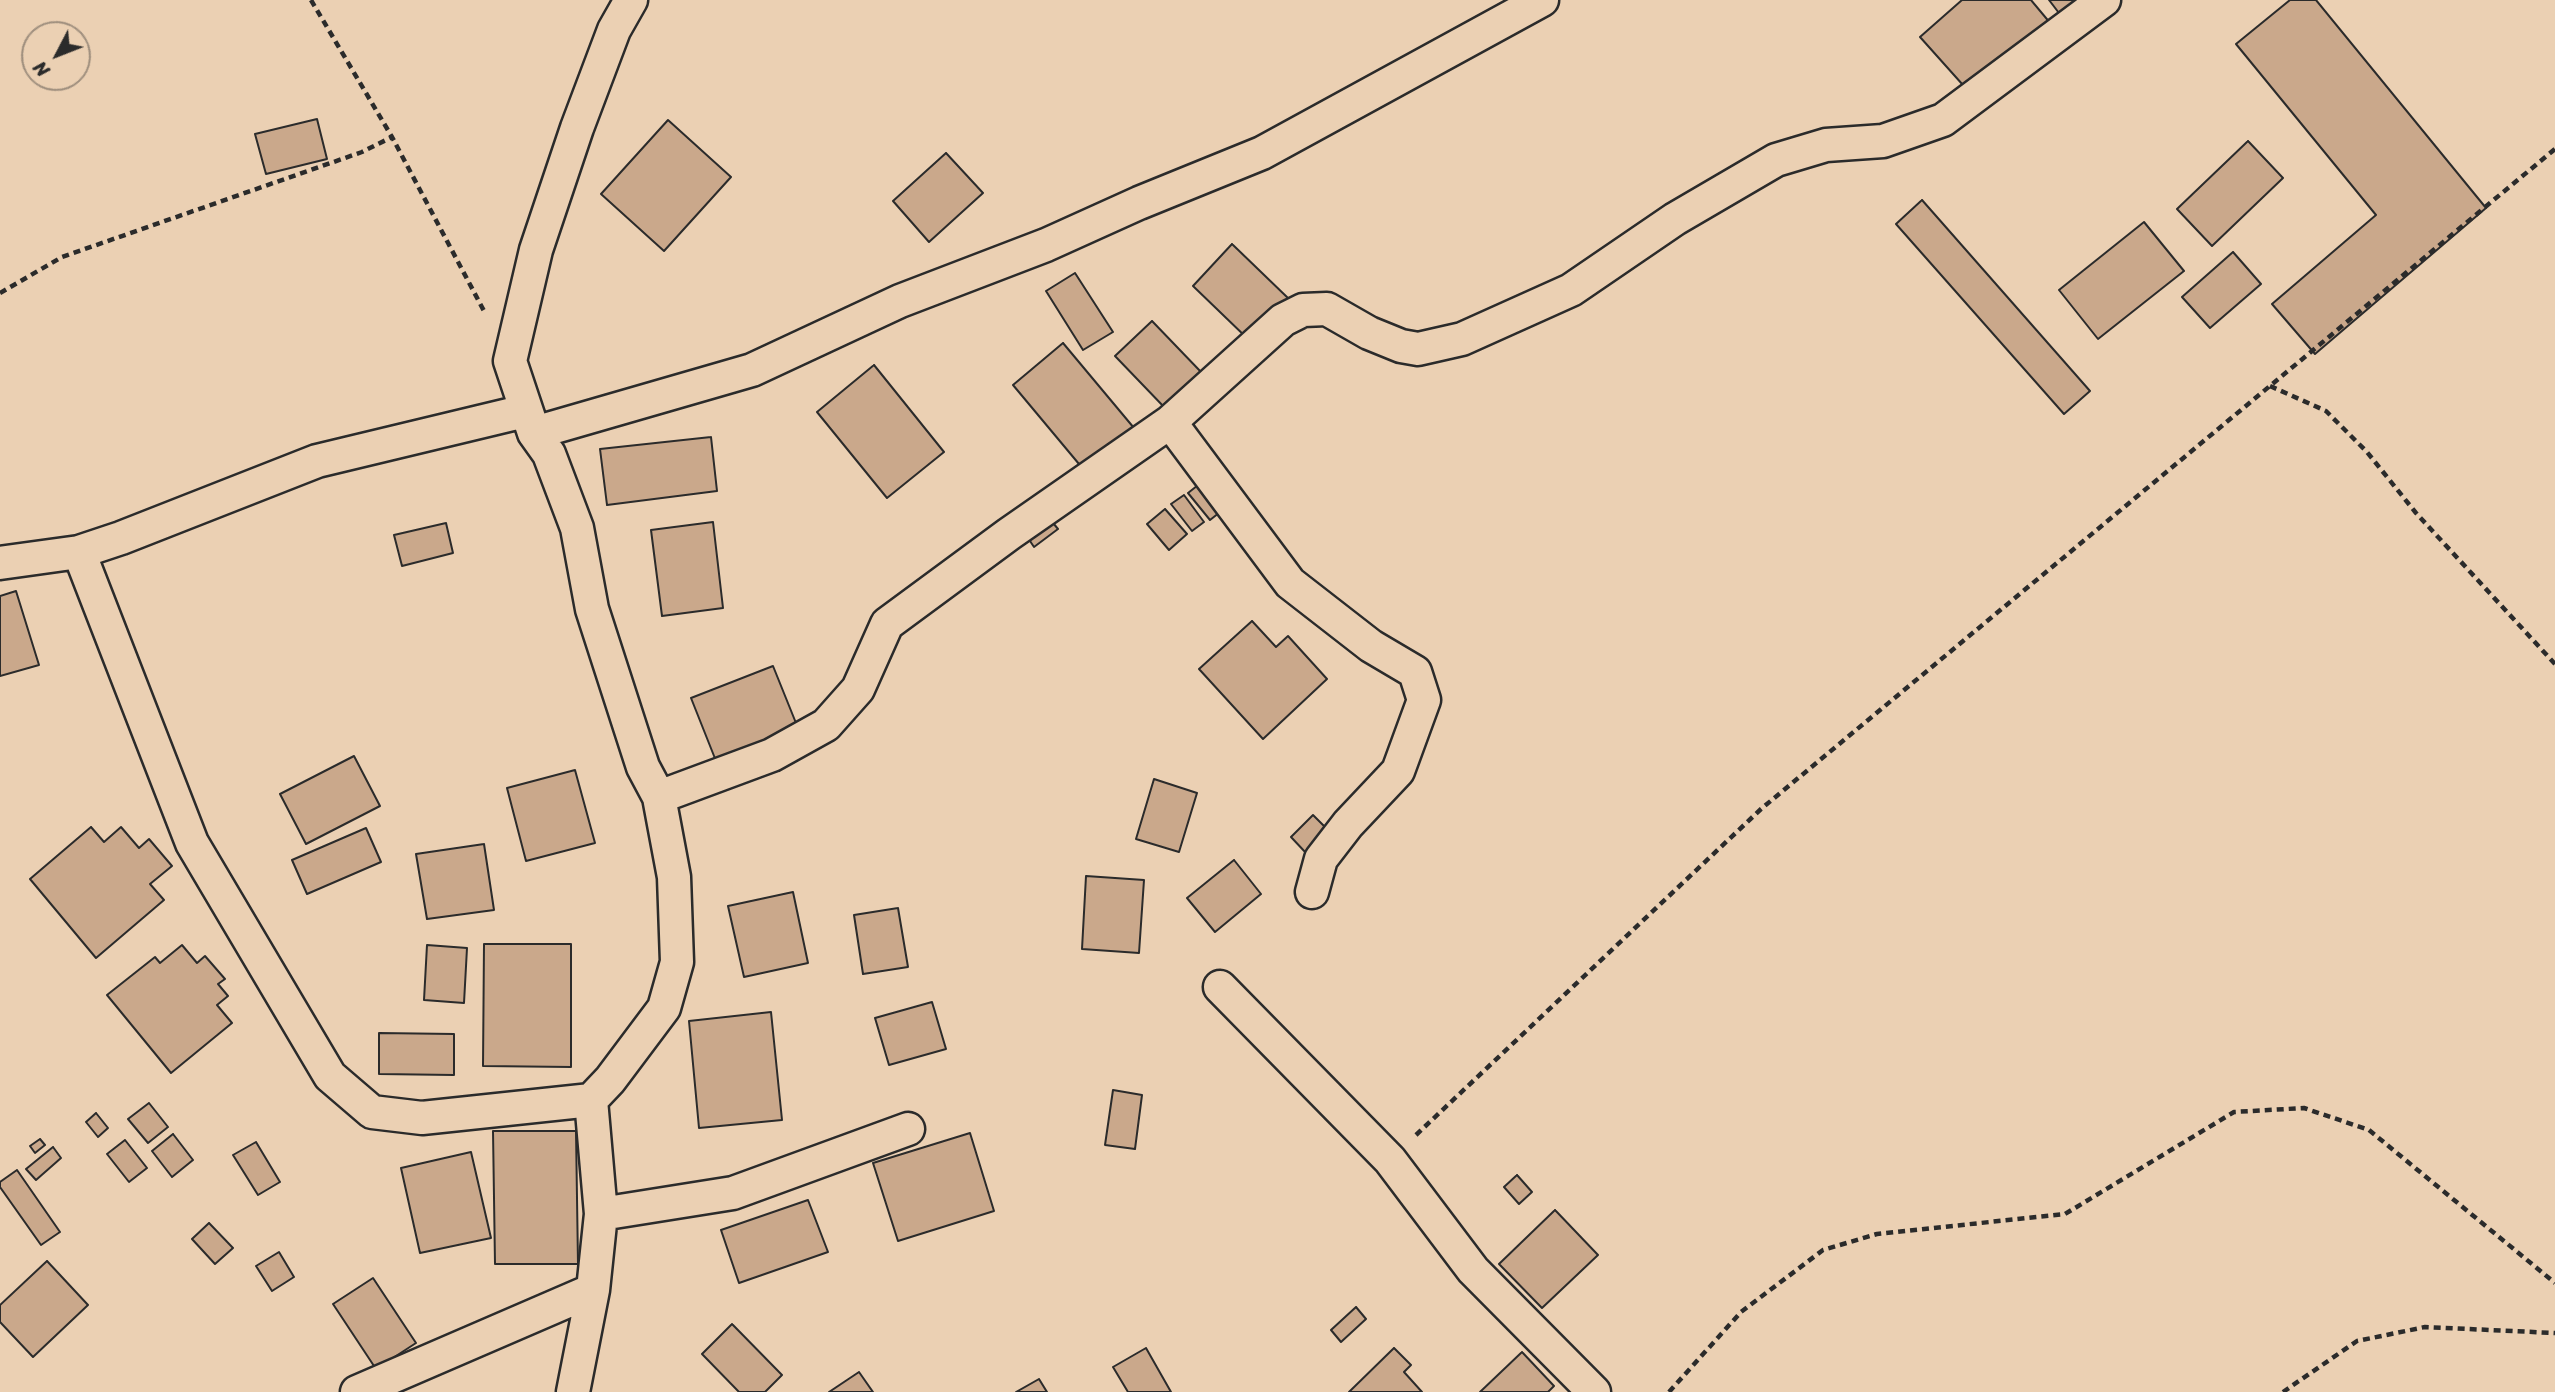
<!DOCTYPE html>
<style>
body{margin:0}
#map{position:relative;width:2555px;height:1392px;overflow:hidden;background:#ebd0b3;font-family:Sriracha,sans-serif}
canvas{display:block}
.north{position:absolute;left:21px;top:21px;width:70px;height:70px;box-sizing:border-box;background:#ebd0b3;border:2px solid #9e8e7d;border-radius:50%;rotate:228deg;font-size:19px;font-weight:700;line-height:28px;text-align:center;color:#2b2b2b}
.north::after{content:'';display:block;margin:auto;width:24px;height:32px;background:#2b2b2b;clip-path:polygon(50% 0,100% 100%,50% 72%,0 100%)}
</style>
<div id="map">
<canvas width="2555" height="1392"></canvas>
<div class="north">N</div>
</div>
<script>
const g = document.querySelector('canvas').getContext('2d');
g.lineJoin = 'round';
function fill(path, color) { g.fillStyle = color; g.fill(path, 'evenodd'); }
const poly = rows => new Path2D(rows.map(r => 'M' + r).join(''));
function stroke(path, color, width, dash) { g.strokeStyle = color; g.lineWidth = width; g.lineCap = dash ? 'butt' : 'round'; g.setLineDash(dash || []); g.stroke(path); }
const building = poly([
 [1962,0,2031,0,2051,24,1971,94,1920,37,1962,0],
 [2049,0,2084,0,2062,17,2049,0],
 [2290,0,2316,0,2486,208,2315,354,2272,304,2376,215,2236,44,2290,0],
 [317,119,327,159,266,174,255,134,317,119],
 [668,120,731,177,664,251,601,194,668,120],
 [2248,141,2283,178,2212,246,2177,209,2248,141],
 [946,153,983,193,929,242,893,201,946,153],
 [1922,200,2090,391,2064,414,1896,224,1922,200],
 [2144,222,2184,271,2098,339,2059,290,2144,222],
 [1232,244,1289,299,1249,340,1193,286,1232,244],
 [2233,252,2261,284,2210,328,2182,297,2233,252],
 [1075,273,1113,332,1083,350,1046,291,1075,273],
 [1152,321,1202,373,1165,408,1115,356,1152,321],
 [1063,343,1134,428,1084,470,1013,385,1063,343],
 [874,365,944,452,887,498,817,412,874,365],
 [711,437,717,491,607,505,600,449,711,437],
 [1207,478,1229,505,1210,520,1188,493,1207,478],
 [1184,495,1204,522,1192,531,1171,504,1184,495],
 [1165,509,1187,534,1169,550,1147,524,1165,509],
 [1049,518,1058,529,1034,547,1026,535,1049,518],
 [713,522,723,608,662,616,651,530,713,522],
 [446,523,453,553,402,566,394,535,446,523],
 [16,591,39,665,0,676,0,596,16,591],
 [1252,621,1276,647,1288,636,1327,679,1263,739,1199,669,1252,621],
 [773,666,800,733,718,766,691,698,773,666],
 [354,756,380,806,306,844,280,794,354,756],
 [575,770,595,843,526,861,507,788,575,770],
 [1154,779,1197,793,1179,852,1136,839,1154,779],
 [1313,815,1328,830,1306,853,1291,837,1313,815],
 [91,827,104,842,121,827,139,848,149,839,172,866,150,884,164,900,96,958,30,879,91,827],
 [366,828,381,862,307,894,292,860,366,828],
 [484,844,494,910,427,919,416,854,484,844],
 [1234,860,1261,894,1215,932,1187,898,1234,860],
 [1086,876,1144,880,1139,953,1082,949,1086,876],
 [793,892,808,963,744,977,728,906,793,892],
 [898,908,908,967,863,974,854,915,898,908],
 [484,944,571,944,571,1067,483,1066,484,944],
 [182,945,197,963,205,956,225,979,218,984,228,996,217,1005,232,1023,171,1073,107,995,155,957,160,963,182,945],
 [427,945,467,948,464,1003,424,1000,427,945],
 [932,1002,946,1049,889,1065,875,1018,932,1002],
 [771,1012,782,1120,699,1128,689,1021,771,1012],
 [379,1033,454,1034,454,1075,379,1074,379,1033],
 [1113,1090,1142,1095,1135,1149,1105,1145,1113,1090],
 [149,1103,168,1127,148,1143,128,1119,149,1103],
 [96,1113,108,1128,98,1137,86,1122,96,1113],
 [493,1131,576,1131,578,1264,495,1264,493,1131],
 [970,1133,994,1211,898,1241,873,1163,970,1133],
 [173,1134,193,1160,172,1177,152,1151,173,1134],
 [40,1139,45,1145,35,1153,30,1146,40,1139],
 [125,1140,147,1168,129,1182,107,1154,125,1140],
 [256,1142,280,1182,258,1195,233,1155,256,1142],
 [53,1147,61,1158,36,1180,26,1169,53,1147],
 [471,1152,491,1238,420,1253,401,1168,471,1152],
 [17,1170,60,1232,41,1245,0,1187,0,1182,17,1170],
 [1517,1175,1532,1192,1519,1204,1504,1187,1517,1175],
 [808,1200,828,1252,739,1283,721,1230,808,1200],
 [1555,1210,1598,1255,1542,1308,1499,1264,1555,1210],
 [209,1223,233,1248,215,1264,192,1239,209,1223],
 [279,1252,294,1277,272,1291,256,1266,279,1252],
 [47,1261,88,1305,33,1357,0,1322,0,1305,47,1261],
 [373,1278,416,1343,376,1369,333,1304,373,1278],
 [1356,1307,1366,1319,1341,1342,1331,1330,1356,1307],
 [732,1324,782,1375,765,1392,739,1392,702,1354,732,1324],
 [1146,1348,1171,1392,1128,1392,1113,1367,1146,1348],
 [1394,1348,1411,1365,1404,1372,1422,1392,1349,1392,1394,1348],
 [1522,1352,1554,1386,1548,1392,1480,1392,1522,1352],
 [859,1372,873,1392,829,1392,859,1372],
 [1039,1379,1047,1392,1016,1392,1039,1379]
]);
fill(building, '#caa88b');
stroke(building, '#2b2b2b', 2);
const minor = poly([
 [1170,422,1290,583,1371,646,1415,672,1424,700,1398,771,1348,824,1321,859,1312,892],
 [534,433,752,370,900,301,1046,245,1139,203,1262,153,1542,0],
 [79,552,192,843,330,1076,372,1112,422,1118,591,1100],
 [0,563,79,552,121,538,317,461,525,411],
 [659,797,772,755,826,725,858,689,887,624,1009,534,1170,422,1283,320,1303,310,1327,309,1369,333,1401,346,1418,349,1462,339,1571,290,1675,219,1776,160,1826,145,1883,141,1943,120,2104,0],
 [1220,987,1390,1160,1473,1270,1594,1392],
 [601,1214,733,1193,908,1129],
 [357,1392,593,1290],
 [573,1392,593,1290,601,1214,591,1100,610,1080,664,1008,677,962,674,877,659,797,643,767,592,609,577,528,549,454,534,433,510,361,536,250,577,128,614,30,631,0]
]);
stroke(minor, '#2b2b2b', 37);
stroke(poly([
 [311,0,392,137,484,311],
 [0,293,62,257,362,152,392,137],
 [2270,386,2326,411,2367,452,2416,513,2555,664],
 [1416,1135,1761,809,2555,149],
 [1669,1392,1741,1312,1823,1250,1877,1234,2065,1214,2234,1112,2304,1108,2369,1130,2555,1283],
 [2283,1392,2357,1341,2425,1327,2555,1333]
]), '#2b2b2b', 4.5, [7, 5]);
stroke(minor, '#ebd0b3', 32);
</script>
